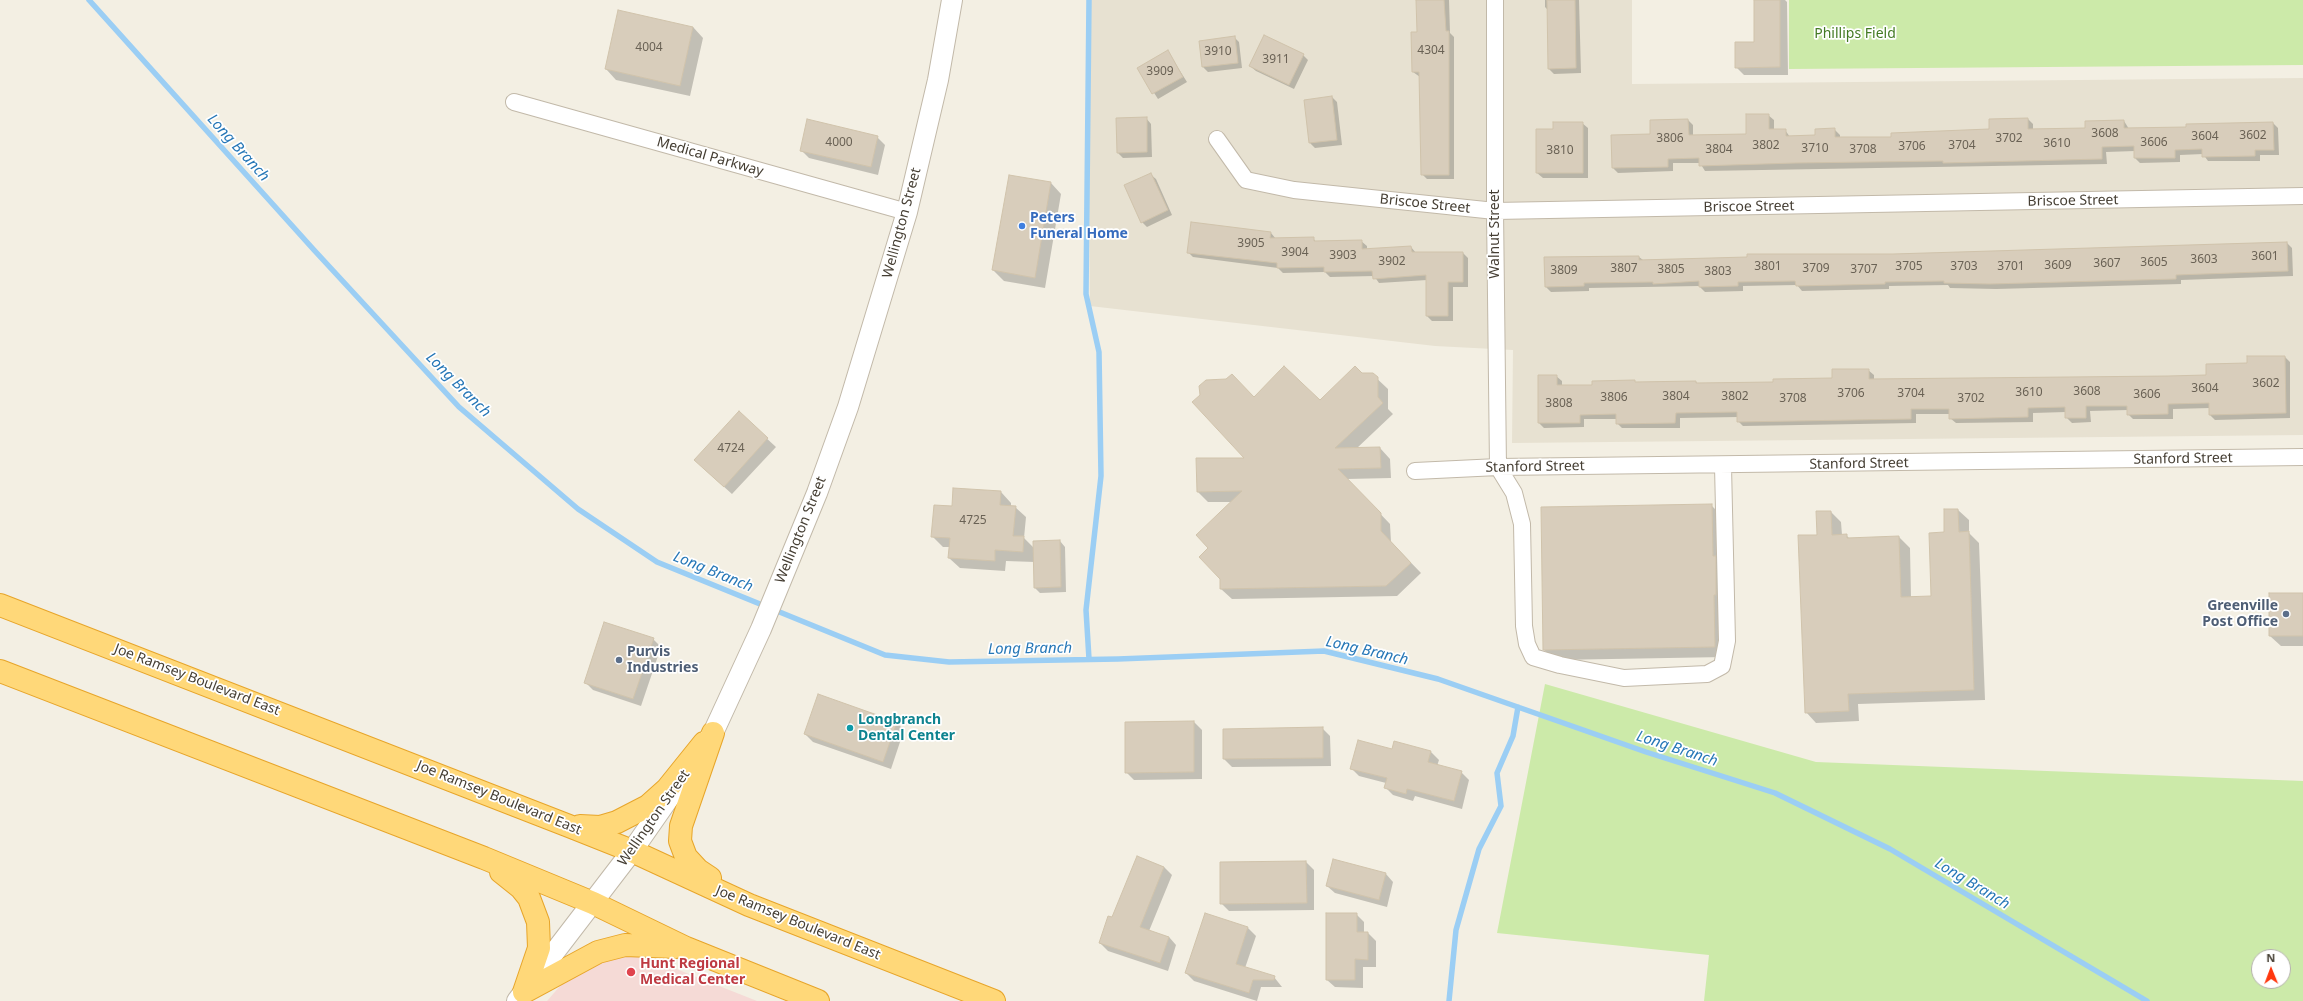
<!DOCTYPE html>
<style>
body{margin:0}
#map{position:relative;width:2303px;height:1001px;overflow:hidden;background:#f3efe3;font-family:"Noto Sans",sans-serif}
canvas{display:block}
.north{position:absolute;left:2251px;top:949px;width:40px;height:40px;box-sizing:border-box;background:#fff;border:1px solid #b5b2ad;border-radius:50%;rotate:359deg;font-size:11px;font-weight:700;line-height:16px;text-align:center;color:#453e33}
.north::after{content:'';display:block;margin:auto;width:14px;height:18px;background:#ff370e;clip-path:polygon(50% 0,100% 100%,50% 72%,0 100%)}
</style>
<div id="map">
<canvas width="2303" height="1001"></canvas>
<div class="north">N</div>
</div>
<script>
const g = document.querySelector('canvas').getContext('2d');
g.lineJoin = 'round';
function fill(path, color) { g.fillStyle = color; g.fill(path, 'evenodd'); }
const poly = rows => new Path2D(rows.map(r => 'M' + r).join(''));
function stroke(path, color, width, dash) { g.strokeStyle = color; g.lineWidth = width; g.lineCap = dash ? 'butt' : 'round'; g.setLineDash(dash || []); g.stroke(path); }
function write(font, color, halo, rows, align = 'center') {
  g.font = font + ' "Noto Sans",sans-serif'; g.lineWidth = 3.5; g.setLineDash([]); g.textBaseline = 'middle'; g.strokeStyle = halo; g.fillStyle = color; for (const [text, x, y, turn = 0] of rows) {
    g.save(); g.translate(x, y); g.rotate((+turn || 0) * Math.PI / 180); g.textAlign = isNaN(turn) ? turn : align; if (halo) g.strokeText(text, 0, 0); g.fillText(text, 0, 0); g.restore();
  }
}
fill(poly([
 [1087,0,1632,0,1632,84,2303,78,2303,435,1512,443,1513,350,1435,346,1090,306]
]), '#e7e1d1');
fill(poly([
 [641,955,757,1001,547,1001,567,978,601,958]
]), '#f5dad6');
fill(poly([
 [1789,0,2303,0,2303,65,1789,69],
 [1545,684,1816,762,2303,781,2303,1001,1704,1001,1709,955,1497,933],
 [2259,957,2283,957,2283,981,2259,981]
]), '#cceaa9');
fill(poly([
 [1417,0,1449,0,1450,33,1454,37,1454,179,1427,179,1422,174,1420,77,1413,72,1418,33],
 [1545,0,1579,0,1581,73,1554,74,1549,69,1548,10,1545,7],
 [1755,0,1785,0,1787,2,1788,75,1744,75,1736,67,1755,43],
 [693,27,703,38,690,96,616,80,606,69],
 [1234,37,1239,42,1242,68,1208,72,1203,67],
 [1168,52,1187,82,1158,99,1138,68],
 [1303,55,1308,60,1294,89,1256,71,1250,66],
 [1332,97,1337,102,1342,145,1315,148,1310,143,1305,101],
 [1768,115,1774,120,1774,130,1785,130,1790,137,1816,136,1834,129,1840,135,1840,138,1892,138,1990,130,2028,119,2033,124,2033,129,2086,129,2124,121,2129,129,2187,128,2273,123,2278,128,2279,155,2260,155,2260,161,2208,161,2203,154,2180,155,2180,162,2140,163,2135,158,2135,151,2106,152,2107,164,1705,171,1700,163,1673,163,1673,171,1618,173,1613,168,1651,135,1688,120,1693,125,1693,136,1747,135],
 [1146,118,1151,124,1152,157,1123,158,1118,153],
 [1582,123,1588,128,1588,178,1543,178,1537,173,1554,130],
 [877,137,885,145,878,175,809,158,801,150],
 [1150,174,1156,179,1172,215,1147,227,1142,222],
 [1051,183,1061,194,1045,288,1004,281,993,270],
 [1271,233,1276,239,1313,238,1316,242,1361,241,1367,246,1367,250,1411,247,1416,253,1463,253,1468,258,1468,287,1453,287,1453,321,1432,321,1427,316,1427,280,1379,283,1374,276,1330,277,1325,272,1283,273,1278,268,1193,257,1188,252],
 [2287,243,2292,248,2293,276,2181,280,2181,284,1996,289,1950,288,1948,285,1889,286,1889,289,1802,291,1797,285,1743,286,1743,291,1705,292,1699,286,1589,288,1589,291,1551,292,1546,287,1639,257,1643,260,1893,255],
 [2285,357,2290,362,2290,418,2215,420,2210,415,2210,408,2173,409,2173,419,2133,419,2128,414,2128,410,2090,411,2091,422,2072,423,2066,417,2066,412,2033,413,2033,422,1956,423,1950,418,1950,414,1916,414,1916,423,1743,426,1738,421,1738,417,1680,418,1680,428,1622,428,1617,423,1617,419,1584,419,1584,427,1544,428,1539,423,1556,376,1562,381,1562,386,1696,382,1698,384,1774,383,1833,379,1868,370,1874,375,1874,380,2207,376],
 [1362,374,1372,374,1388,389,1388,409,1393,414,1356,449,1380,448,1390,459,1391,478,1347,479,1390,524,1391,542,1421,573,1397,596,1232,599,1221,589,1221,578,1209,548,1232,502,1208,502,1198,492,1247,458,1254,398,1320,401],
 [739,413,776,447,732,494,703,468],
 [1001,492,1011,503,1011,506,1015,507,1026,517,1024,538,1034,548,1034,542,1060,541,1065,547,1066,592,1040,593,1035,588,1035,562,1006,561,1005,571,960,568,949,558,950,547,943,547,932,536,953,508],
 [1711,505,1722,516,1725,657,1555,660,1544,650],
 [1958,510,1969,520,1969,533,1979,543,1985,700,1858,704,1859,721,1816,723,1806,712,1818,536,1831,512,1841,522,1842,535,1846,535,1850,539,1899,537,1910,548,1911,598,1932,597,1945,533],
 [2303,594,2303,646,2281,646,2270,636],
 [653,639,661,647,641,706,593,690,585,682],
 [896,722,904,730,891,769,813,742,805,734],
 [1194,722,1202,730,1202,779,1134,780,1126,772],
 [1322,728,1330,736,1331,766,1232,767,1224,759],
 [1395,742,1431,752,1439,760,1437,766,1461,772,1469,780,1462,809,1415,796,1413,801,1393,795,1385,787,1386,783,1359,776,1351,768,1393,750],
 [1138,857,1164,867,1172,875,1149,931,1169,937,1176,945,1168,971,1108,951,1100,943,1112,918],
 [1306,862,1314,870,1314,910,1229,911,1221,903],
 [1386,874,1393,882,1387,907,1335,893,1327,886],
 [1205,914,1248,928,1256,936,1245,968,1274,977,1282,987,1261,987,1257,1001,1194,981,1186,973],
 [1356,914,1364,922,1364,933,1368,933,1376,941,1376,967,1363,967,1363,988,1335,987,1327,980]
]), '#0003');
stroke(poly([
 [89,0,314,250,459,407,578,509,657,562,885,655,949,662,1118,659,1324,651,1438,679,1646,752,1775,793,1890,849,2147,1001],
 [1089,0,1086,294,1099,352,1101,476,1086,610,1089,659],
 [1449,1001,1456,930,1479,849,1501,806,1497,773,1513,736,1518,707]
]), '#9bcef4', 5.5);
const building = poly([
 [1416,0,1444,0,1446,31,1449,31,1449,175,1421,175,1419,72,1412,72,1411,32,1417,32,1416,0],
 [1547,0,1575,0,1576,68,1548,69,1547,0],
 [1754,0,1780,0,1780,67,1735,68,1735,42,1754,42,1754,0],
 [618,10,693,27,680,86,605,69,618,10],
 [1264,35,1304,54,1289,85,1249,66,1264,35],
 [1235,36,1238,63,1202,67,1199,41,1235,36],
 [1168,50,1183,77,1152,94,1137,68,1168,50],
 [1332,96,1337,140,1309,143,1304,100,1332,96],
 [1746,114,1769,114,1769,129,1786,129,1786,136,1815,135,1815,129,1835,128,1835,137,1891,137,1891,133,1989,129,1989,119,2028,118,2028,129,2085,128,2085,121,2124,120,2124,128,2186,127,2186,124,2273,122,2274,150,2255,150,2255,156,2202,157,2202,149,2175,150,2175,158,2134,158,2134,146,2102,147,2102,159,1943,163,1943,161,1795,163,1699,166,1699,158,1668,159,1668,167,1612,168,1611,135,1650,134,1650,120,1688,119,1689,135,1746,134,1746,114],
 [1147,117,1147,152,1117,153,1116,118,1147,117],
 [807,119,878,136,871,167,800,151,807,119],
 [1553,122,1583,122,1583,173,1536,173,1536,129,1553,129,1553,122],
 [1151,173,1168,210,1141,223,1124,185,1151,173],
 [1009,175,1051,182,1035,278,992,270,1009,175],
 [1191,222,1271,232,1270,238,1314,237,1314,241,1362,240,1362,249,1411,246,1412,252,1463,252,1463,282,1448,282,1448,316,1426,316,1426,275,1373,279,1372,271,1324,272,1324,267,1277,268,1277,263,1187,253,1191,222],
 [2287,242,2288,271,2176,275,2176,279,1990,284,1944,283,1944,281,1885,282,1885,284,1796,286,1795,281,1738,282,1738,286,1699,287,1699,281,1653,284,1653,282,1584,283,1584,286,1545,287,1544,257,1639,256,1639,260,1747,257,1747,254,1893,254,2287,242],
 [2247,356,2285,356,2286,413,2209,415,2209,403,2168,404,2168,414,2127,415,2127,406,2086,406,2086,418,2065,418,2065,407,2028,408,2028,417,1949,419,1949,409,1911,409,1911,419,1737,422,1737,412,1676,413,1675,423,1616,424,1616,414,1580,415,1580,423,1538,423,1538,375,1557,375,1557,385,1592,385,1592,381,1635,380,1635,382,1696,381,1696,383,1773,382,1773,379,1832,378,1832,369,1869,369,1869,379,2168,376,2206,375,2206,364,2247,363,2247,356],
 [1284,366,1320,400,1355,366,1362,373,1373,373,1378,377,1378,397,1383,403,1335,448,1380,447,1381,468,1338,469,1381,513,1381,531,1411,563,1386,586,1220,589,1220,579,1199,557,1208,548,1196,535,1242,491,1197,492,1196,458,1244,458,1192,402,1200,395,1199,386,1206,380,1226,379,1232,374,1254,397,1284,366],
 [739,411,768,438,724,487,694,460,739,411],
 [953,488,1001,491,1000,505,1016,506,1013,536,1024,536,1023,552,995,550,995,561,948,558,950,538,931,537,934,505,952,506,953,488],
 [1712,504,1713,556,1716,556,1716,595,1714,595,1715,647,1543,650,1541,507,1712,504],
 [1944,509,1958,509,1959,532,1969,531,1974,690,1848,694,1849,711,1805,713,1798,535,1817,535,1816,511,1831,511,1832,535,1847,534,1847,538,1899,536,1901,597,1931,596,1929,533,1944,532,1944,509],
 [1060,540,1061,587,1034,588,1033,541,1060,540],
 [2269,593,2303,593,2303,636,2269,636,2269,593],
 [604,622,654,638,633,699,584,683,604,622],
 [818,694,897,722,883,762,804,734,818,694],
 [1194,721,1194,772,1125,773,1125,722,1194,721],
 [1323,727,1323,758,1223,759,1223,729,1323,727],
 [1358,740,1392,749,1394,741,1431,751,1428,762,1462,771,1454,801,1407,789,1406,794,1384,788,1387,778,1350,769,1358,740],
 [1137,856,1164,867,1140,927,1169,937,1160,963,1099,943,1108,916,1112,917,1137,856],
 [1333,859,1386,873,1379,900,1326,886,1333,859],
 [1306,861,1307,903,1220,904,1220,862,1306,861],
 [1205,913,1248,927,1236,964,1275,976,1274,980,1253,980,1249,993,1185,973,1205,913],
 [1326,913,1357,913,1357,932,1368,932,1368,960,1355,959,1355,980,1326,980,1326,913]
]);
fill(building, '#d8cdbb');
stroke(building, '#d0c3ab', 1);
const minor = poly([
 [1495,0,1495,211,1498,467,1514,493,1522,524,1524,626,1527,644,1533,657,1560,665,1624,678,1707,674,1722,666,1727,641,1723,466],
 [514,102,907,212],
 [1217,139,1246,180,1294,190,1495,211,2303,196],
 [1415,471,1498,467,2303,457]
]);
const tertiary = poly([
 [704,746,713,733,761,629,817,493,848,407,907,212,938,80,952,0],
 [517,1001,632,851,678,785]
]);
const trunk = poly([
 [0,605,569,826,632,851,749,905,994,1001],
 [0,671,484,858,593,903,686,948,818,1001],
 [580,826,600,827,617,822,648,806,667,789,704,743],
 [501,872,521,888,529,898,538,922,539,948,524,992],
 [710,878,698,870,686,857,680,841,681,826,713,733],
 [524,992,598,952,625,945,676,947]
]);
stroke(minor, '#c2b9a9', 18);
stroke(tertiary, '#c2b9a9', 22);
stroke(trunk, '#e7a52a', 24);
stroke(minor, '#fff', 16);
stroke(tertiary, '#fff', 20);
stroke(trunk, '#ffd879', 22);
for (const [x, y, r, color] of [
 [1022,226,4,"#3f7fe0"],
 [2286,614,4,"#5c6f8a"],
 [619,660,4,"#5c6f8a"],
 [850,728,4,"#0f9aa8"],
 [631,972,5,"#e0444e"]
]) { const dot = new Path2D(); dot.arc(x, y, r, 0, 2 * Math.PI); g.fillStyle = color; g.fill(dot); stroke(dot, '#fff', 1.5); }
write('12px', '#6a6255', null, [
 ["4004",649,48],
 ["4304",1431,51],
 ["3910",1218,52],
 ["3911",1276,60],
 ["3909",1160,72],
 ["3608",2105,134],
 ["3602",2253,136],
 ["3604",2205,137],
 ["3806",1670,139],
 ["3702",2009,139],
 ["4000",839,143],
 ["3606",2154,143],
 ["3610",2057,144],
 ["3802",1766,146],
 ["3704",1962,146],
 ["3706",1912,147],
 ["3710",1815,149],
 ["3804",1719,150],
 ["3708",1863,150],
 ["3810",1560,151],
 ["3905",1251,244],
 ["3904",1295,253],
 ["3903",1343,256],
 ["3601",2265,257],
 ["3603",2204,260],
 ["3902",1392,262],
 ["3605",2154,263],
 ["3607",2107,264],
 ["3609",2058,266],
 ["3801",1768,267],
 ["3705",1909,267],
 ["3703",1964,267],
 ["3701",2011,267],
 ["3807",1624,269],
 ["3709",1816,269],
 ["3805",1671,270],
 ["3707",1864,270],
 ["3809",1564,271],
 ["3803",1718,272],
 ["3602",2266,384],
 ["3604",2205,389],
 ["3608",2087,392],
 ["3610",2029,393],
 ["3706",1851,394],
 ["3704",1911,394],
 ["3606",2147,395],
 ["3804",1676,397],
 ["3802",1735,397],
 ["3806",1614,398],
 ["3708",1793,399],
 ["3702",1971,399],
 ["3808",1559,404],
 ["4724",731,449],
 ["4725",973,521]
]);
write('14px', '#437a23', '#fff', [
 ["Phillips Field",1855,34]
]);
write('14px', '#453e33', '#fff', [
 ["Medical Parkway",710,157,16],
 ["Briscoe Street",2073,201,-1],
 ["Briscoe Street",1425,204,6],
 ["Briscoe Street",1749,207,-1],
 ["Wellington Street",902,223,-75],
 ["Walnut Street",1495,234,-90],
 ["Stanford Street",2183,459,-1],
 ["Stanford Street",1859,464,-1],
 ["Stanford Street",1535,467,-1],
 ["Wellington Street",801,530,-68],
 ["Joe Ramsey Boulevard East",197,680,21],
 ["Joe Ramsey Boulevard East",499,798,22],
 ["Wellington Street",654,818,-55],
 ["Joe Ramsey Boulevard East",798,923,22]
]);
write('bold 14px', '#366cbe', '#fff', [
 ["Peters",1030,218],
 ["Funeral Home",1030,234]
], 'left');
write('bold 14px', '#4e5e75', '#fff', [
 ["Greenville",2278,606],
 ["Post Office",2278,622],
 ["Purvis",627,652,"left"],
 ["Industries",627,668,"left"]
], 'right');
write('bold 14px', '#0d838f', '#fff', [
 ["Longbranch",858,720],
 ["Dental Center",858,736]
], 'left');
write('bold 14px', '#be3a42', '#fff', [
 ["Hunt Regional",640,964],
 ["Medical Center",640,980]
], 'left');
write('italic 15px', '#2677b7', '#fff', [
 ["Long Branch",238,148,48],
 ["Long Branch",458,385,45],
 ["Long Branch",713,572,22],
 ["Long Branch",1030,649,-1],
 ["Long Branch",1367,651,13],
 ["Long Branch",1677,749,18],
 ["Long Branch",1972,884,31]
]);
</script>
